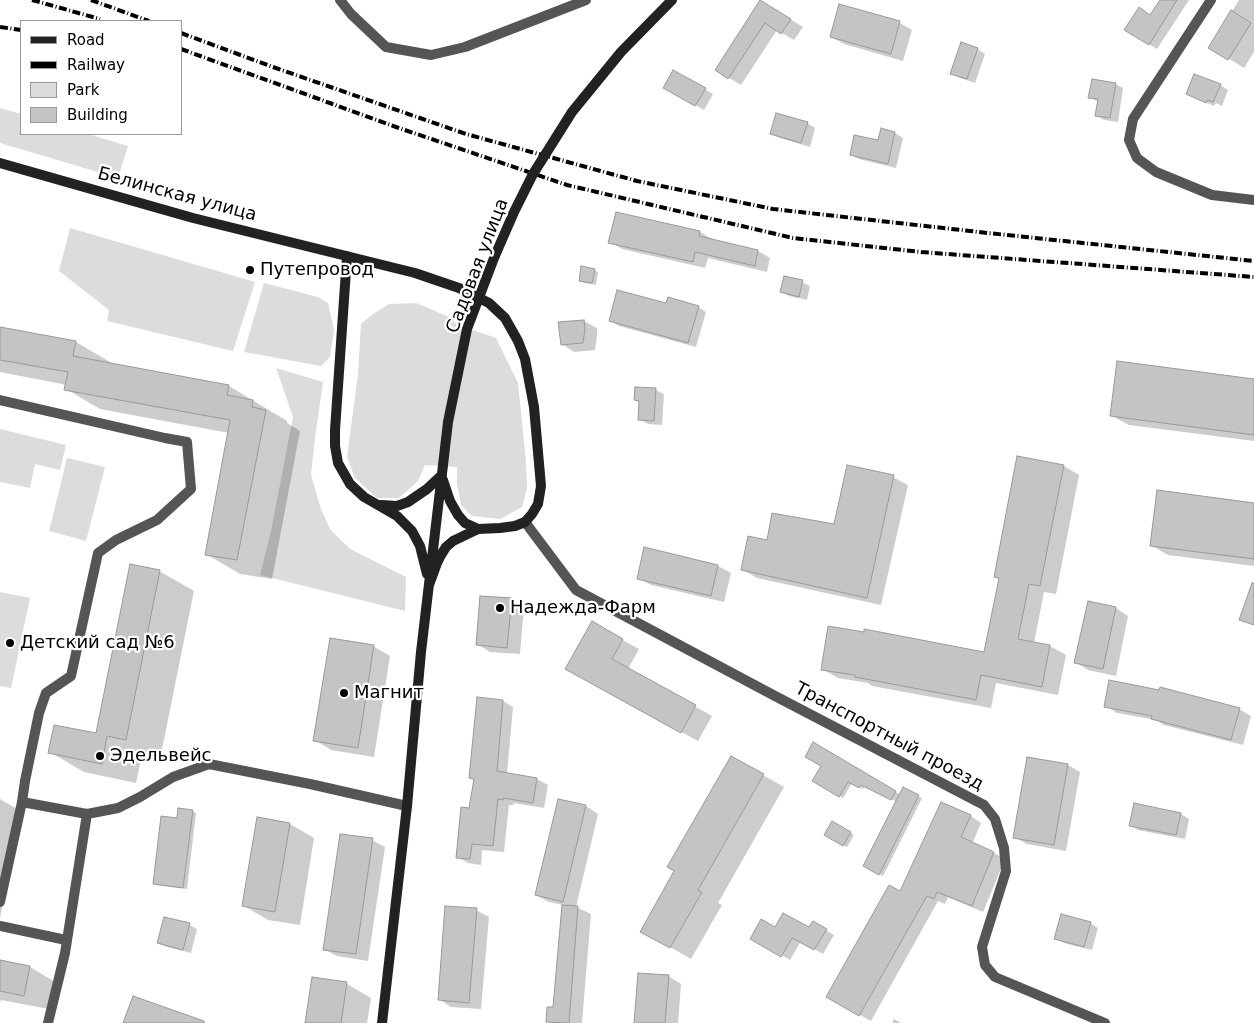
<!DOCTYPE html>
<meta charset="utf-8">
<style>
body{margin:0}
#map{position:relative;width:1254px;height:1023px;overflow:hidden;background:#fff;font-family:"DejaVu Sans",sans-serif}
canvas{display:block}
.legend{position:absolute;left:20px;top:20px;width:162px;height:115px;box-sizing:border-box;background:#fff;border:1px solid #999;margin:0;padding:6px 9px;list-style:none;font-size:15px;color:#000}
.legend li{display:flex;align-items:center;gap:10px;height:25px}
.legend b{width:25px;border:1px solid #999}
</style>
<div id="map">
<canvas width="1254" height="1023"></canvas>
<ul class="legend">
<li><b style="height:6px;background:#222"></b>Road</li>
<li><b style="height:6px;background:#000"></b>Railway</li>
<li><b style="height:14px;background:#dcdcdc"></b>Park</li>
<li><b style="height:14px;background:#c4c4c4"></b>Building</li>
</ul>
</div>
<script>
const g = document.querySelector('canvas').getContext('2d');
g.lineJoin = 'round';
function fill(path, color) { g.fillStyle = color; g.fill(path, 'evenodd'); }
const poly = rows => new Path2D(rows.map(r => 'M' + r).join(''));
function stroke(path, color, width, dash) { g.strokeStyle = color; g.lineWidth = width; g.lineCap = dash ? 'butt' : 'round'; g.setLineDash(dash || []); g.stroke(path); }
function write(font, color, halo, rows, align = 'center') {
  g.font = font + ' "DejaVu Sans",sans-serif'; g.lineWidth = 4.5; g.setLineDash([]); g.textBaseline = 'middle'; g.strokeStyle = halo; g.fillStyle = color; for (const [text, x, y, turn = 0] of rows) {
    g.save(); g.translate(x, y); g.rotate((+turn || 0) * Math.PI / 180); g.textAlign = isNaN(turn) ? turn : align; if (halo) g.strokeText(text, 0, 0); g.fillText(text, 0, 0); g.restore();
  }
}
fill(poly([
 [0,108,21,114,21,134,88,134,128,146,118,178,0,143],
 [70,228,255,282,233,351,107,321,109,310,59,271],
 [264,283,318,297,328,303,334,330,330,357,321,366,244,352],
 [416,303,449,317,458,325,496,338,518,383,526,461,527,488,522,507,500,519,472,516,461,505,457,484,457,467,425,465,418,481,399,498,377,498,355,478,347,457,358,374,361,324,373,314,389,304],
 [276,368,323,382,315,438,311,475,321,509,330,529,350,549,406,577,405,611,260,575,271,531,293,417],
 [0,429,66,445,60,470,35,464,30,488,0,482],
 [67,458,105,467,86,541,49,531],
 [0,592,30,598,11,688,0,686]
]), '#dcdcdc');
fill(poly([
 [1161,0,1189,0,1157,49,1149,44,1151,16],
 [1239,0,1254,0,1254,52,1244,68,1210,47],
 [761,1,803,27,794,40,777,30,741,85,716,70],
 [900,23,912,30,903,61,844,44,831,37],
 [977,49,985,54,975,83,960,78,952,73],
 [673,71,713,94,704,110,664,87],
 [1115,84,1123,88,1118,122,1104,120,1096,115,1098,102,1090,97],
 [1220,85,1228,90,1222,106,1216,103,1214,106,1195,98,1187,94],
 [807,123,815,128,810,147,780,138,772,134],
 [882,130,895,133,903,138,896,168,859,159,851,155,879,142],
 [700,232,712,239,712,241,758,251,770,258,767,272,708,258,705,268,622,249,610,242],
 [594,270,598,272,596,285,584,283,580,281],
 [802,282,810,286,807,300,789,296,781,292],
 [667,304,698,307,706,312,696,347,619,326,611,321],
 [584,321,597,328,597,336,595,350,574,352,562,344],
 [0,328,76,342,110,362,110,364,229,386,287,421,287,423,300,431,272,579,240,574,206,554,229,433,100,409,66,389,67,385,0,372],
 [1254,380,1254,441,1129,425,1112,416],
 [656,390,664,394,662,425,648,424,640,419,640,403,635,400],
 [1064,466,1079,475,1056,594,1044,592,1034,643,1050,646,1066,655,1058,695,996,683,991,708,872,686,868,683,838,678,822,669,985,653,1000,579,995,576],
 [893,477,908,485,881,605,757,578,742,569,768,542,835,526],
 [1254,504,1254,566,1168,555,1151,545],
 [645,549,718,566,731,573,724,602,651,585,638,578],
 [159,571,194,591,160,759,142,755,136,783,84,772,50,752,97,735],
 [511,600,524,607,520,654,490,652,477,644],
 [1089,603,1116,608,1128,616,1116,676,1088,670,1076,662],
 [592,623,639,649,628,669,712,716,698,741,583,678],
 [373,646,390,656,374,757,331,750,315,740],
 [503,701,513,707,507,774,537,779,548,785,544,808,514,803,513,805,509,805,504,852,482,850,481,865,468,863,457,857,470,809,475,780,471,778],
 [1106,706,1239,709,1251,716,1243,745,1164,725,1156,720,1117,713],
 [814,744,901,795,903,789,922,798,883,876,864,866,897,802,865,786,863,789,852,783,843,798,813,780,822,765],
 [731,757,784,787,718,903,722,905,691,959,642,931,676,871],
 [1068,765,1080,772,1066,851,1027,844,1014,837],
 [0,799,22,812,0,918],
 [559,800,586,806,598,814,576,907,591,914,582,1023,550,1023,547,1021,554,1009,563,905,549,902,536,895],
 [941,803,971,816,981,823,972,844,994,853,1005,859,983,912,948,897,945,904,938,901,871,1021,827,997,901,893],
 [192,811,196,813,187,889,158,885,154,883],
 [1181,814,1189,819,1185,839,1138,830,1130,825],
 [833,822,854,835,847,847,825,835],
 [290,824,314,838,300,925,268,920,244,906],
 [372,840,385,847,368,961,337,956,324,949],
 [476,910,489,917,481,1009,451,1007,439,999],
 [813,923,834,935,823,954,801,941,790,960,752,938,775,929,809,929],
 [1090,923,1098,928,1092,950,1064,943,1056,938],
 [189,925,197,929,191,953,167,947,159,943],
 [0,961,30,967,55,982,49,1009,1,1000,0,1002],
 [668,976,681,984,678,1023,635,1023],
 [347,984,371,998,367,1023,306,1023],
 [894,1019,901,1023,892,1023]
]), '#0003');
const building = poly([
 [760,0,791,19,781,34,765,23,728,79,715,70,760,0],
 [1160,0,1177,0,1149,45,1124,30,1139,7,1150,15,1160,0],
 [839,4,900,21,891,54,830,37,839,4],
 [1231,10,1251,23,1228,60,1208,48,1231,10],
 [961,42,978,48,967,79,950,74,961,42],
 [673,70,706,88,695,106,663,88,673,70],
 [1194,74,1221,84,1213,102,1207,100,1206,103,1186,94,1194,74],
 [1092,79,1116,83,1110,118,1095,116,1098,99,1088,98,1092,79],
 [776,113,808,122,801,143,770,134,776,113],
 [881,128,895,132,888,164,850,155,854,135,878,140,881,128],
 [616,212,700,231,699,236,758,250,755,266,695,252,693,262,608,243,616,212],
 [581,266,595,269,592,283,579,281,581,266],
 [784,276,803,280,799,297,780,292,784,276],
 [617,290,666,303,668,297,699,306,688,343,609,321,617,290],
 [584,320,585,329,583,343,561,345,558,322,584,320],
 [0,327,76,341,73,356,229,385,227,395,253,400,252,407,266,410,237,560,205,555,230,420,64,390,68,372,0,360,0,327],
 [1117,361,1254,379,1254,435,1110,416,1117,361],
 [635,387,656,388,654,421,638,420,639,401,634,400,635,387],
 [1017,456,1064,465,1040,586,1029,584,1018,639,1050,645,1042,687,981,675,976,700,855,677,855,675,821,670,828,626,864,632,864,629,984,652,999,578,994,577,1017,456],
 [847,465,894,475,867,598,741,570,748,536,767,540,772,513,834,524,847,465],
 [1157,490,1254,503,1254,559,1150,546,1157,490],
 [644,547,718,565,711,596,637,579,644,547],
 [130,564,160,570,126,740,107,736,102,764,48,753,54,725,96,733,130,564],
 [1252,583,1254,583,1254,625,1239,620,1252,583],
 [480,596,512,598,507,648,476,645,480,596],
 [1088,601,1116,607,1103,669,1074,663,1088,601],
 [592,621,623,639,612,659,696,705,681,733,565,669,592,621],
 [330,638,374,645,358,748,313,741,330,638],
 [1109,680,1159,690,1160,687,1240,708,1231,740,1151,719,1152,716,1104,707,1109,680],
 [477,697,503,700,497,771,537,778,533,803,503,798,503,800,498,799,493,846,472,844,470,859,456,858,461,807,469,808,474,779,469,778,477,697],
 [813,742,896,791,891,800,861,785,859,788,848,782,839,797,812,781,821,766,805,757,813,742],
 [731,756,764,774,698,890,702,892,670,948,640,932,674,871,667,867,731,756],
 [1027,757,1068,764,1054,845,1013,838,1027,757],
 [903,787,919,795,879,875,863,866,903,787],
 [558,799,586,805,563,902,535,895,558,799],
 [941,802,971,815,961,837,994,852,972,906,937,892,934,899,927,896,859,1016,826,997,889,885,900,891,941,802],
 [1134,803,1181,813,1176,835,1129,826,1134,803],
 [178,808,193,810,183,888,153,884,161,816,177,818,178,808],
 [257,817,290,823,275,912,242,906,257,817],
 [832,821,851,832,843,846,824,835,832,821],
 [340,834,373,838,356,954,323,950,340,834],
 [562,905,578,906,569,1023,546,1022,547,1007,553,1007,562,905],
 [445,906,477,908,469,1003,438,1000,445,906],
 [783,913,809,927,813,921,827,929,814,950,792,938,781,957,750,939,761,919,775,927,783,913],
 [1061,914,1091,922,1084,947,1054,939,1061,914],
 [164,917,190,923,183,950,157,943,164,917],
 [0,960,30,966,24,996,0,991,0,960],
 [638,973,669,975,665,1023,634,1023,638,973],
 [312,977,347,982,341,1023,305,1023,312,977],
 [133,996,204,1021,204,1023,123,1023,133,996]
]);
fill(building, '#c4c4c4');
stroke(building, '#999', 1);
stroke(poly([
 [340,0,351,14,386,47,431,55,465,47,586,0],
 [1211,0,1133,119,1129,140,1137,158,1156,172,1212,195,1254,200],
 [0,400,165,438,187,442,191,489,157,520,116,540,98,553,71,676,46,693,39,713,25,781,22,802,0,902],
 [525,522,576,590,775,696,984,805,995,819,1004,848,1006,871,982,947,985,965,995,977,1105,1023],
 [22,802,87,814,65,953,48,1023],
 [87,814,118,808,140,797,173,777,209,764,310,784,407,806],
 [0,926,66,940]
]), '#555', 10);
stroke(poly([
 [0,163,193,218,415,273,459,288,489,303,505,318,518,341,525,359,534,407,541,486,538,504,532,514,525,522,515,526,500,528,478,529,453,541,446,547,441,555,437,563,429,585],
 [347,256,335,430,335,446,338,463,350,484,364,497,397,516,412,531,420,546,427,574],
 [443,480,450,501,458,515,465,523,478,529],
 [381,505,397,506,408,502,427,489,442,475],
 [382,1023,407,806,421,652,443,465]
]), '#222', 10);
stroke(poly([
 [32,0,100,19],
 [91,0,149,21],
 [0,27,21,30],
 [181,33,270,66,466,134,637,181,773,209,988,233,1254,261],
 [181,49,396,127,567,185,793,238,921,252,1254,277]
]), '#000', 4, [8, 2.5, 1, 2.5]);
stroke(poly([
 [443,465,448,422,467,329,494,258,514,212,533,174,572,112,621,52,672,0]
]), '#222', 10);
for (const [x, y, r, color] of [
 [250,270,5,"#000"],
 [500,608,5,"#000"],
 [10,643,5,"#000"],
 [344,693,5,"#000"],
 [100,756,5,"#000"]
]) { const dot = new Path2D(); dot.arc(x, y, r, 0, 2 * Math.PI); g.fillStyle = color; g.fill(dot); stroke(dot, '#fff', 2); }
write('18px', '#000', '#fff', [
 ["Белинская улица",177,195,15],
 ["Садовая улица",478,266,-69],
 ["Транспортный проезд",889,737,28]
]);
write('18px', '#000', '#fff', [
 ["Путепровод",260,270],
 ["Надежда-Фарм",510,608],
 ["Детский сад №6",20,643],
 ["Магнит",354,693],
 ["Эдельвейс",110,756]
], 'left');
</script>
